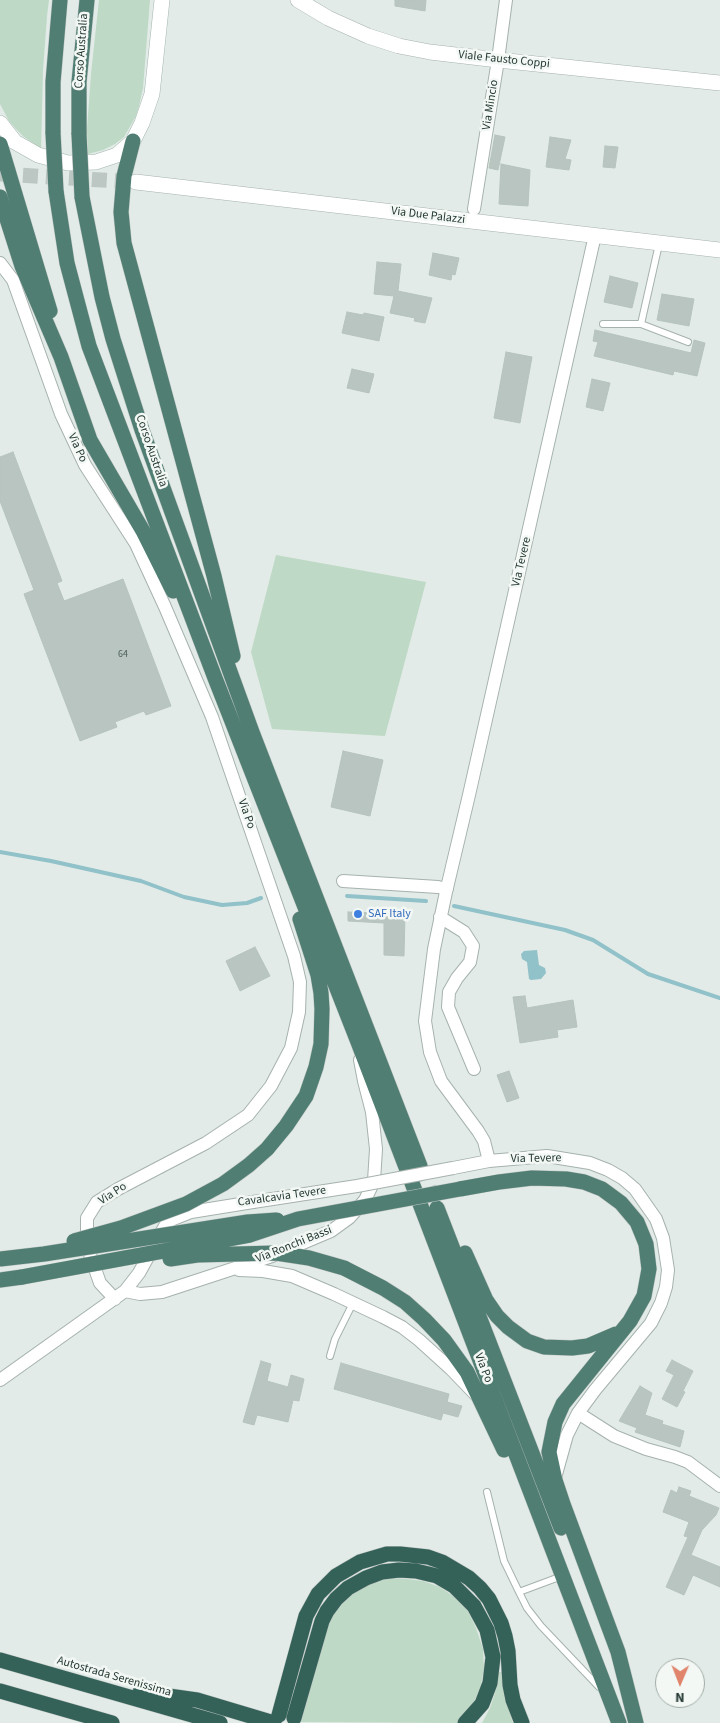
<!DOCTYPE html>
<style>
body{margin:0}
#map{position:relative;width:720px;height:1723px;overflow:hidden;background:#e2ebe7;font-family:"Source Sans 3",sans-serif}
canvas{display:block}
.north{position:absolute;left:655px;top:1658px;width:50px;height:50px;box-sizing:border-box;background:#f3f8f5;border:1px solid #a1aca7;border-radius:50%;rotate:181deg;font-size:14px;font-weight:700;line-height:20px;text-align:center;color:#253933}
.north::after{content:'';display:block;margin:auto;width:18px;height:22px;background:#e0856b;clip-path:polygon(50% 0,100% 100%,50% 72%,0 100%)}
</style>
<div id="map">
<canvas width="720" height="1723"></canvas>
<div class="north">N</div>
</div>
<script>
const g = document.querySelector('canvas').getContext('2d');
g.lineJoin = 'round';
function fill(path, color) { g.fillStyle = color; g.fill(path, 'evenodd'); }
const poly = rows => new Path2D(rows.map(r => 'M' + r).join(''));
function stroke(path, color, width, dash) { g.strokeStyle = color; g.lineWidth = width; g.lineCap = dash ? 'butt' : 'round'; g.setLineDash(dash || []); g.stroke(path); }
function write(font, color, halo, rows, align = 'center') {
  g.font = font + ' "Source Sans 3",sans-serif'; g.lineWidth = 5; g.setLineDash([]); g.textBaseline = 'middle'; g.strokeStyle = halo; g.fillStyle = color; for (const [text, x, y, turn = 0] of rows) {
    g.save(); g.translate(x, y); g.rotate((+turn || 0) * Math.PI / 180); g.textAlign = isNaN(turn) ? turn : align; if (halo) g.strokeText(text, 0, 0); g.fillText(text, 0, 0); g.restore();
  }
}
fill(poly([
 [0,0,49,0,47,16,43,70,41,149,23,136,16,129,9,121,0,104],
 [99,0,150,0,143,88,139,106,136,116,124,137,115,144,103,150,88,154,87,129,91,74],
 [276,555,426,582,385,736,272,729,251,652],
 [390,1578,407,1579,423,1581,440,1587,453,1596,467,1609,476,1628,483,1649,484,1669,480,1689,471,1708,457,1723,299,1722,331,1616,354,1592,372,1583],
 [498,1672,503,1672,504,1696,513,1723,482,1723,490,1708,495,1693]
]), '#bed9c5');
fill(poly([
 [537,950,539,965,545,968,546,973,541,979,531,980,529,979,527,962,522,959,521,954,524,951]
]), '#91c1c9');
stroke(poly([
 [0,852,51,861,141,881,184,897,222,905,247,903,261,898],
 [347,896,426,901],
 [454,906,565,930,593,940,648,974,720,998]
]), '#91c1c9', 4);
const building = poly([
 [395,0,426,0,425,11,395,6,395,0],
 [495,135,505,137,498,170,489,168,495,135],
 [550,137,571,140,565,159,571,160,569,170,546,167,550,137],
 [605,146,618,147,615,168,603,167,605,146],
 [501,164,530,170,528,206,499,204,501,164],
 [433,253,459,258,455,275,452,274,451,280,429,275,433,253],
 [377,262,401,264,398,291,432,298,425,323,414,321,415,318,390,313,394,296,374,294,377,262],
 [610,276,638,283,632,308,604,302,610,276],
 [662,294,694,299,689,326,657,320,662,294],
 [347,312,363,315,364,313,384,317,379,341,342,333,347,312],
 [595,330,691,353,694,340,705,343,697,376,674,371,673,375,594,356,598,342,593,341,595,330],
 [506,352,532,357,520,423,494,418,506,352],
 [352,369,374,374,369,393,347,388,352,369],
 [592,379,610,383,603,411,586,407,592,379],
 [13,452,62,581,57,583,64,601,123,579,171,706,146,715,144,711,115,722,117,727,80,741,24,594,34,590,0,501,0,457,13,452],
 [343,751,383,760,370,816,331,807,343,751],
 [348,912,405,914,404,956,384,955,384,923,348,921,348,912],
 [255,947,270,976,240,991,226,961,255,947],
 [525,996,527,1008,573,1000,577,1027,557,1030,558,1037,520,1043,513,997,525,996],
 [509,1071,519,1098,507,1102,497,1075,509,1071],
 [672,1360,693,1371,683,1391,685,1392,677,1407,662,1399,674,1375,666,1371,672,1360],
 [261,1361,271,1364,267,1381,288,1387,291,1375,304,1379,299,1401,293,1400,288,1422,257,1415,254,1425,243,1422,261,1361],
 [341,1363,449,1394,447,1402,462,1406,458,1417,443,1413,441,1420,334,1389,341,1363],
 [640,1386,652,1393,645,1415,663,1421,662,1424,684,1431,680,1447,635,1432,637,1428,619,1421,640,1386],
 [679,1487,691,1491,689,1496,719,1508,716,1515,702,1530,691,1555,720,1567,720,1587,693,1575,684,1595,666,1587,688,1537,684,1536,689,1522,663,1512,671,1490,677,1493,679,1487]
]);
fill(building, '#b8c5c0');
stroke(building, '#b6c3bd', 1);
stroke(poly([
 [0,174,136,182]
]), '#bcc7c3', 15, [15, 8]);
stroke(poly([
 [420,1166,436,1206]
]), '#bcc7c3', 15, [15, 8]);
const service = poly([
 [603,324,641,324,659,244],
 [641,324,688,342],
 [330,1356,335,1339,353,1303],
 [487,1492,504,1561,519,1592],
 [562,1576,519,1592,527,1608,541,1626,599,1687]
]);
const minor = poly([
 [474,209,498,60,506,0],
 [0,263,13,280,61,414,85,465,136,544,165,607,212,717,294,956,300,982,299,1012,291,1048,271,1086,248,1115,206,1143,118,1189,97,1202,87,1218,87,1246,100,1283,115,1299],
 [343,881,438,887,447,889],
 [440,917,464,932,473,946,470,962,457,978,449,992,448,1007,474,1069],
 [489,1161,484,1141,478,1131,441,1081,430,1052,425,1021,434,949,446,892,469,795,595,235],
 [453,1168,489,1161,547,1156,590,1163,608,1170,622,1178,635,1189,656,1219,663,1238,668,1270,666,1287,661,1303,651,1323,595,1390,578,1413,567,1435,555,1478],
 [239,1270,263,1271,292,1276,334,1294,383,1317,402,1327,419,1340,451,1369,476,1395],
 [125,1291,140,1294,162,1292,272,1256,331,1231,349,1218,365,1200,374,1181,376,1149,372,1112,364,1081,360,1060],
 [0,1380,125,1291,139,1273,165,1226,171,1220,191,1212,253,1202],
 [578,1413,614,1436,646,1449,675,1457,688,1462,720,1486]
]);
const tertiary = poly([
 [298,0,328,18,368,36,399,46,430,52,498,60,720,83],
 [136,182,720,250]
]);
const secondary = poly([
 [0,123,15,142,38,155,68,163,96,162,117,155,133,141,142,123,152,94,162,0]
]);
const trunk = poly([
 [53,133,53,82,60,0],
 [79,134,79,82,87,0],
 [133,141,124,176,121,212,124,243,214,576,233,656],
 [0,144,50,311],
 [56,191,67,263,89,346,215,678,358,1042,619,1723],
 [0,197,22,266,61,357,90,440,143,531,173,591],
 [82,197,102,297,113,339,142,430,252,732,420,1166],
 [267,1149,286,1126,306,1096,316,1067,321,1044,322,1009,321,993,318,975,300,919],
 [460,1189,499,1182,532,1178,566,1179,584,1182,602,1189,621,1203,637,1222,646,1244,649,1269,644,1296,630,1321,563,1404,555,1422,549,1452,555,1480,563,1504,618,1652,636,1723],
 [437,1208,561,1528],
 [465,1253,486,1300,497,1316,508,1327,527,1341,544,1347,572,1348,588,1346,616,1334],
 [344,1268,383,1288,405,1302,424,1319,444,1340,467,1372,504,1450],
 [0,1280,22,1277]
]);
const motorway = poly([
 [0,1660,220,1723],
 [0,1691,112,1723],
 [140,1692,197,1700,274,1723],
 [279,1715,306,1616,318,1594,336,1576,360,1562,387,1554,400,1554,428,1557,442,1562,469,1578,480,1588,489,1599,501,1623,505,1636,508,1651,510,1685,513,1700,522,1723],
 [294,1718,322,1621,327,1611,336,1599,348,1588,366,1578,382,1572,399,1570,416,1571,437,1576,454,1586,474,1606,487,1630,493,1657,490,1683,482,1704,465,1723]
]);
stroke(service, '#a6b2ad', 8);
stroke(minor, '#a6b2ad', 14);
stroke(tertiary, '#a6b2ad', 16);
stroke(secondary, '#a3b5ae', 16);
stroke(trunk, '#c2c8c6', 16);
stroke(motorway, '#c2c8c6', 16);
stroke(service, '#fff', 6);
stroke(minor, '#fff', 12);
stroke(tertiary, '#fff', 15);
stroke(secondary, '#fff', 15);
stroke(trunk, '#507e73', 15);
stroke(motorway, '#346258', 15);
const minorBridge = poly([
 [253,1202,357,1186,453,1168]
]);
const trunkBridge = poly([
 [53,133,56,191],
 [79,134,82,197],
 [74,1241,121,1228,186,1204,223,1184,249,1165,267,1149],
 [0,1259,44,1254,248,1222,277,1220],
 [170,1259,197,1255,276,1253,309,1258,344,1268],
 [22,1277,250,1235,298,1219,460,1189]
]);
stroke(minorBridge, '#a6b2ad', 14, []);
stroke(trunkBridge, '#c2c8c6', 16, []);
stroke(minorBridge, '#fff', 12);
stroke(trunkBridge, '#507e73', 15);
for (const [x, y, r, color] of [
 [358,914,5,"#3f7fe0"]
]) { const dot = new Path2D(); dot.arc(x, y, r, 0, 2 * Math.PI); g.fillStyle = color; g.fill(dot); stroke(dot, '#f3f8f5', 2); }
write('10px', '#4a5c56', null, [
 ["64",123,655]
]);
write('12px', '#253933', '#f3f8f5', [
 ["Corso Australia",82,51,-86],
 ["Viale Fausto Coppi",504,60,6],
 ["Via Mincio",491,105,-81],
 ["Via Due Palazzi",428,216,7],
 ["Via Po",77,448,65],
 ["Corso Australia",151,451,71],
 ["Via Tevere",522,562,-77],
 ["Via Po",246,814,71],
 ["Via Tevere",536,1159,-1],
 ["Via Po",113,1194,-33],
 ["Cavalcavia Tevere",282,1197,-8],
 ["Via Ronchi Bassi",294,1245,-22],
 ["Via Po",483,1368,69],
 ["Autostrada Serenissima",114,1677,16]
]);
write('12px', '#366cbe', '#f3f8f5', [
 ["SAF Italy",368,914]
], 'left');
</script>
